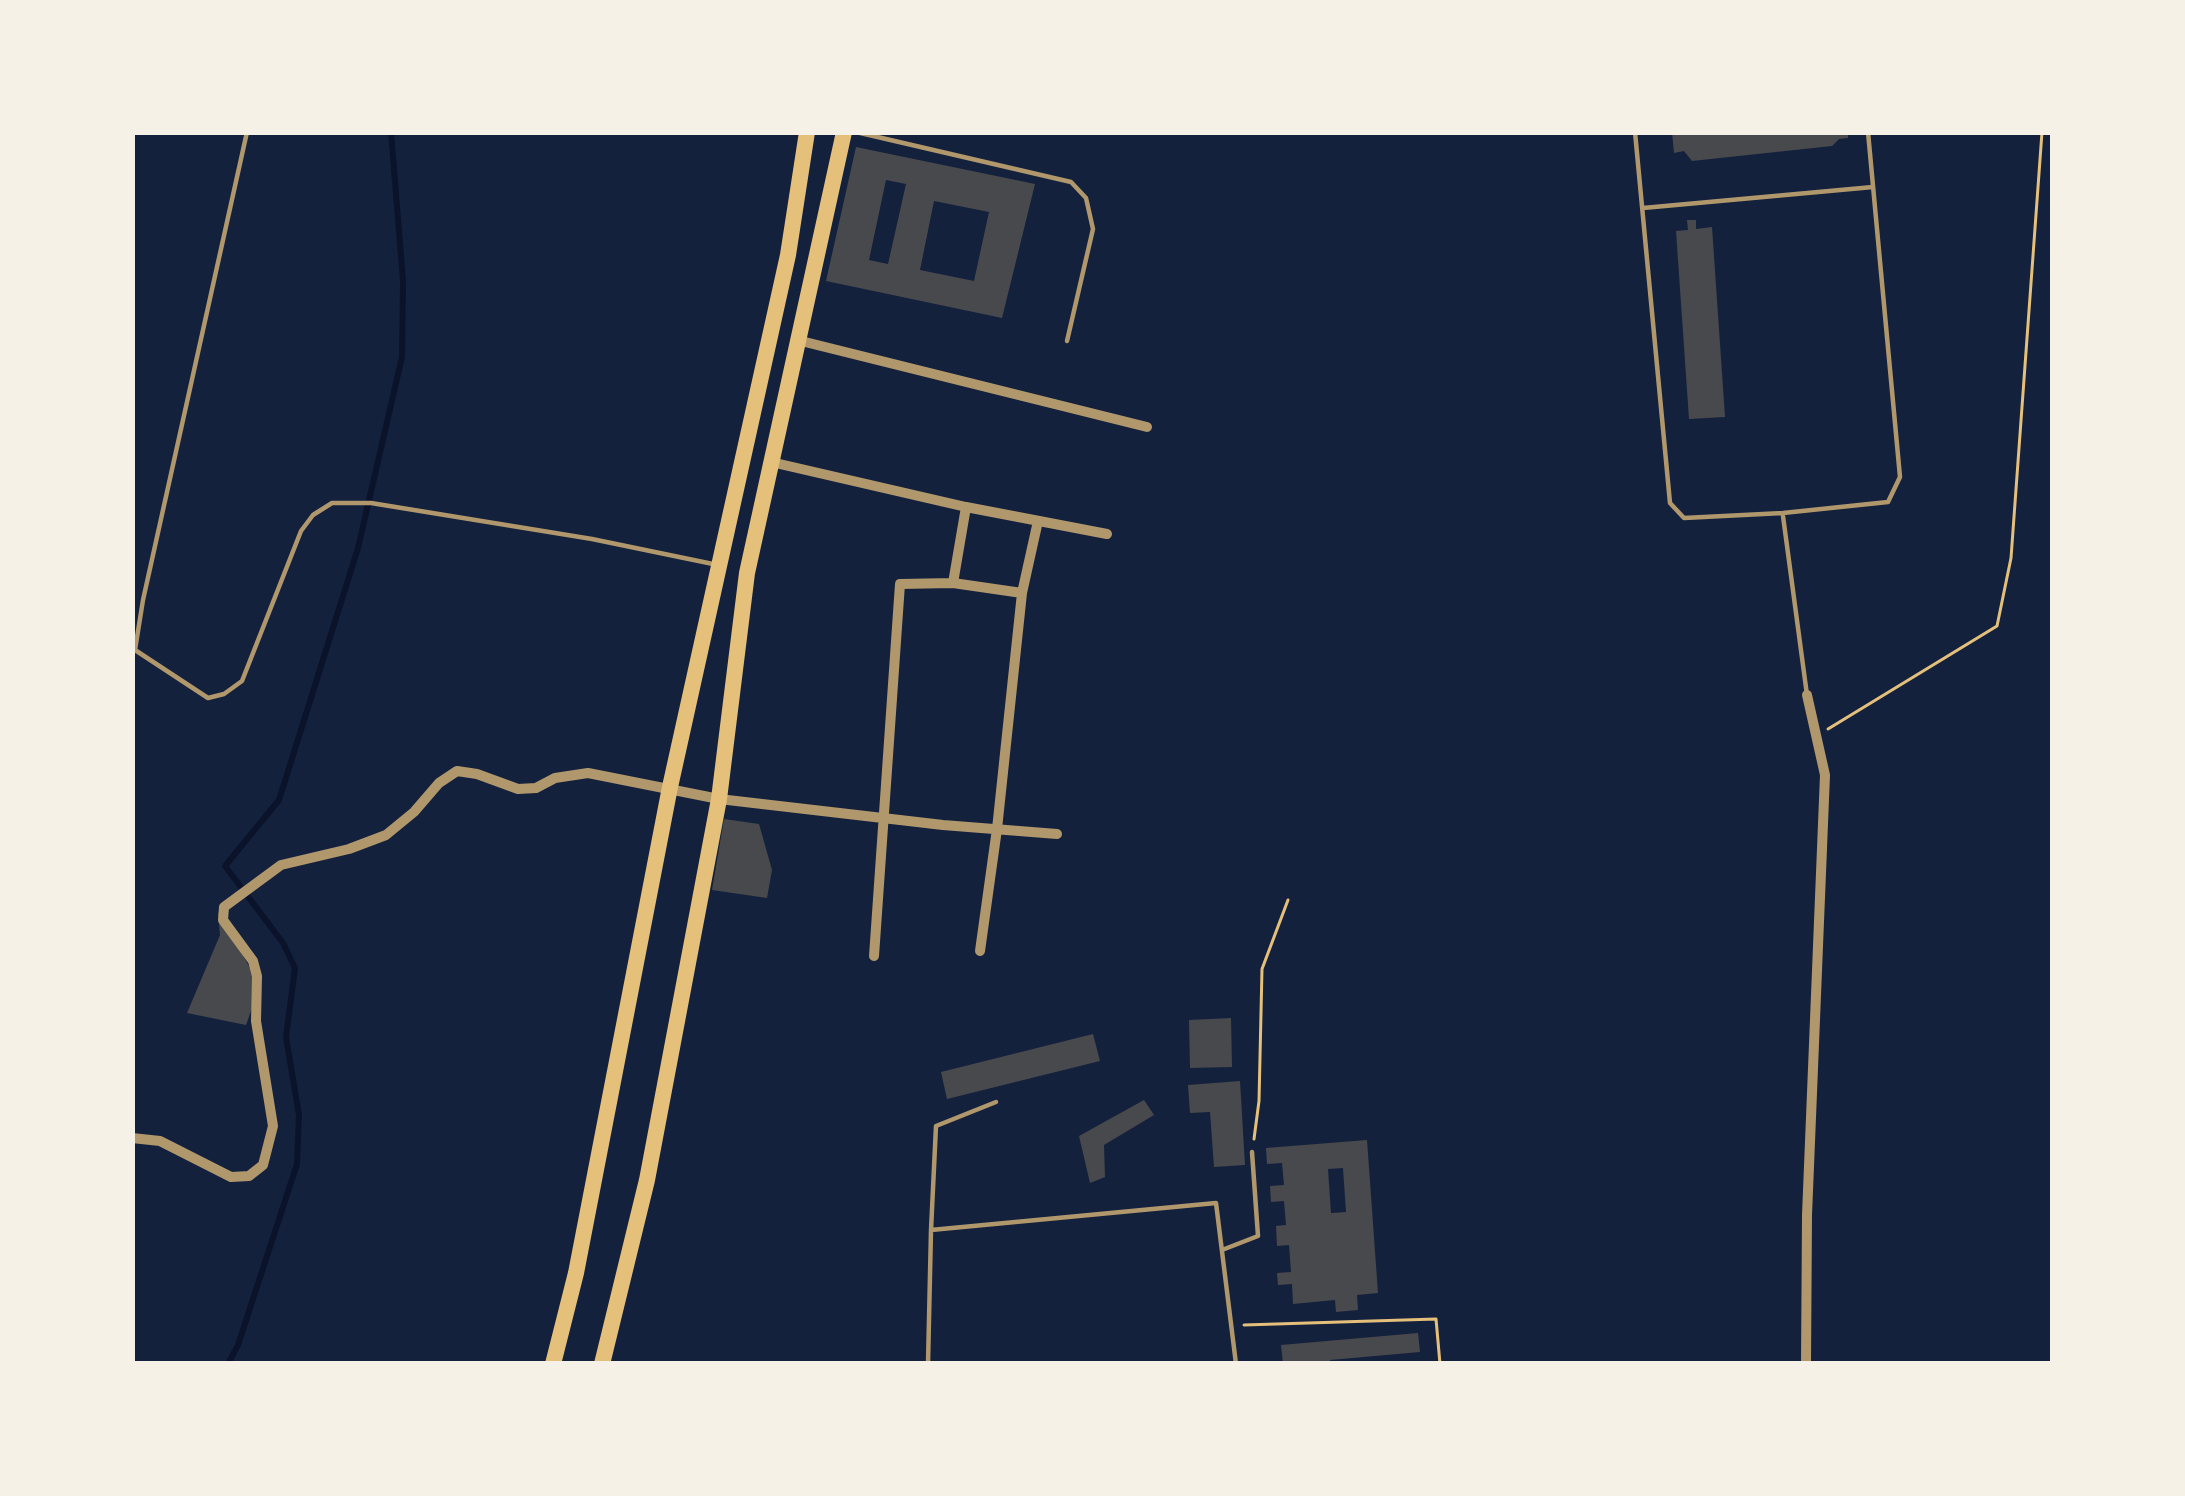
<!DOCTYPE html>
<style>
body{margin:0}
#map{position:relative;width:2185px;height:1496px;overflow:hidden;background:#14213d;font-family:Ubuntu,sans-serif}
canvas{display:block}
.frame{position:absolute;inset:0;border:135px solid #f6f1e7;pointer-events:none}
</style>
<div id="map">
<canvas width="2185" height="1496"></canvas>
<div class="frame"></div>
</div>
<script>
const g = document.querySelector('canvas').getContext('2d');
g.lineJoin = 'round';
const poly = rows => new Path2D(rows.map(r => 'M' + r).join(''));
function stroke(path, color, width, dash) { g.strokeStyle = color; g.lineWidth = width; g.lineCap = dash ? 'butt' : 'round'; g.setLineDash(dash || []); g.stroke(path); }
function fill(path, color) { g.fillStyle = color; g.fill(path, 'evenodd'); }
stroke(poly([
 [228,1364,238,1345,297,1164,299,1115,286,1037,295,968,283,943,225,866,279,800,358,548,402,357,403,281,391,132]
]), '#0b132b', 6);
fill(poly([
 [1672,132,1848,132,1848,138,1839,139,1832,146,1692,161,1684,151,1674,153],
 [856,147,1035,184,1002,318,826,281],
 [886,180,906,184,888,264,869,260],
 [934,201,989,212,974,281,920,270],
 [1687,220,1696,220,1696,229,1712,227,1725,417,1689,419,1676,231,1688,230],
 [724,819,759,824,772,870,767,898,712,890],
 [218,912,254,975,258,991,246,1025,187,1013,220,935],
 [1231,1018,1232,1067,1190,1068,1189,1020],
 [1093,1034,1100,1061,947,1099,941,1072],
 [1240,1081,1245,1165,1214,1167,1210,1112,1190,1113,1188,1085],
 [1144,1100,1154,1115,1104,1145,1105,1177,1090,1183,1079,1136],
 [1367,1140,1378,1293,1357,1295,1358,1310,1336,1312,1335,1300,1293,1304,1292,1284,1278,1285,1277,1273,1291,1272,1289,1245,1277,1246,1276,1226,1286,1225,1284,1201,1271,1202,1270,1186,1284,1185,1282,1163,1267,1164,1266,1148],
 [1343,1168,1346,1212,1331,1213,1328,1169],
 [1418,1333,1420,1352,1330,1360,1331,1364,1283,1364,1281,1345]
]), '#48494c');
stroke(poly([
 [1828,729,1997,626,2011,558,2042,132],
 [1254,1139,1259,1101,1262,969,1288,900],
 [1244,1325,1436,1319,1440,1364]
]), '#e5c07b', 3);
stroke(poly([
 [247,132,143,600,135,650,208,698,224,694,242,681,301,531,313,515,332,503,371,503,592,539,713,564],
 [856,132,1071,182,1086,198,1093,229,1067,341],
 [1635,132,1670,503,1684,518,1783,513,1888,502,1900,477,1868,132],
 [1643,208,1873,187],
 [1783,516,1807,695],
 [996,1102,936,1126,931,1230,1216,1203,1236,1364],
 [1222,1250,1258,1236,1252,1152],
 [928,1364,931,1230]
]), '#b1986c', 4.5);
stroke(poly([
 [797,340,1147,427],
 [771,462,966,507,1107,534],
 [953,583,966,507],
 [1022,593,1038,521],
 [874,956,900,584,953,583,1022,593,997,829,980,951],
 [132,1138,160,1141,231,1177,249,1176,263,1165,273,1126,256,1021,257,976,253,961,223,920,224,907,281,865,349,849,386,835,414,812,439,783,457,771,477,774,518,789,536,788,555,778,588,773,719,799,943,825,1057,834],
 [1806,1364,1807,1215,1825,775,1807,695]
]), '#b1986c', 10);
stroke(poly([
 [553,1364,576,1273,670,787,788,255,807,132],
 [602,1364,647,1180,719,799,747,573,844,132]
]), '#e5c07b', 16);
</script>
